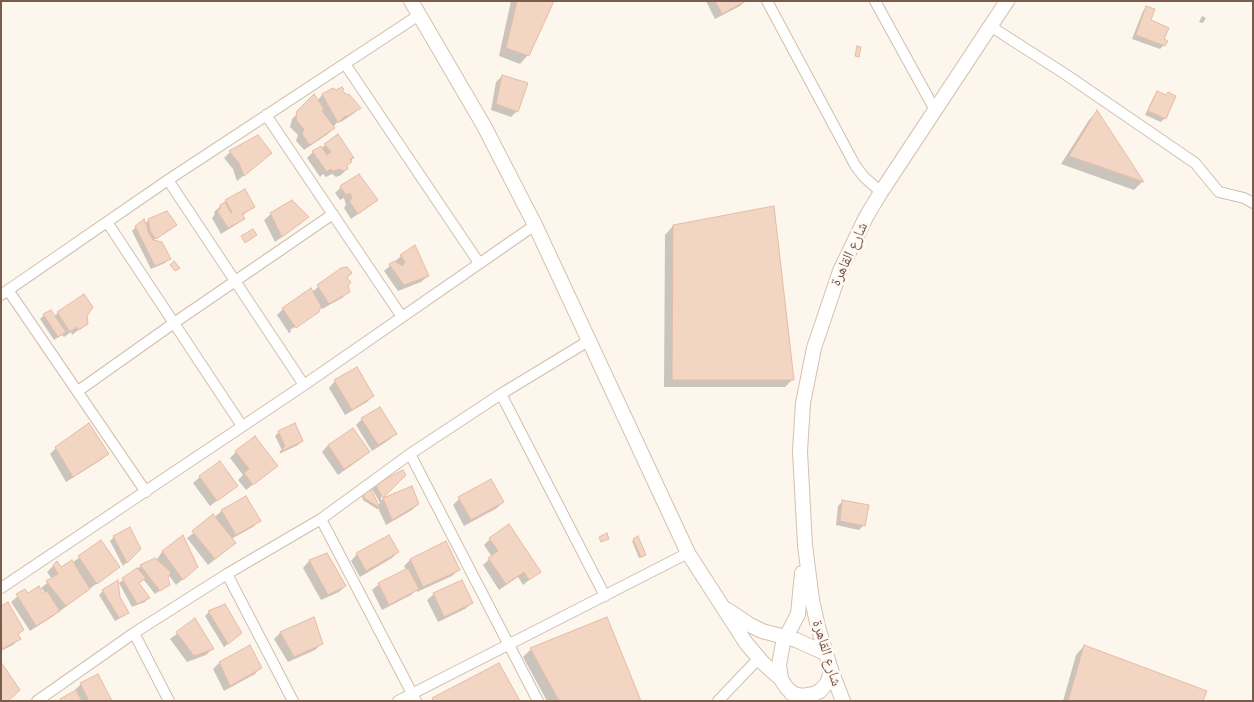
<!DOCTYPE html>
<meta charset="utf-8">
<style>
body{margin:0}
#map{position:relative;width:1254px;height:702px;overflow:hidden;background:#fdf6ec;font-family:"Public Sans",sans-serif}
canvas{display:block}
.frame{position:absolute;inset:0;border:2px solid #7a5c4d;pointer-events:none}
</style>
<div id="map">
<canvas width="1254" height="702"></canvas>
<div class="frame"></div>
</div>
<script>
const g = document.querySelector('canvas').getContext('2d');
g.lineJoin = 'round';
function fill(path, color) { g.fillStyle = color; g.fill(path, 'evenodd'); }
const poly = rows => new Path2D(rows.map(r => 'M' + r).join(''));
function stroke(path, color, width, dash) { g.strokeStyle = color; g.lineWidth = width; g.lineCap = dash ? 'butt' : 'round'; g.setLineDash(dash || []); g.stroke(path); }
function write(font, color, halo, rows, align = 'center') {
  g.font = font + ' "Public Sans","Noto Naskh Arabic",sans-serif'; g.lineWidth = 5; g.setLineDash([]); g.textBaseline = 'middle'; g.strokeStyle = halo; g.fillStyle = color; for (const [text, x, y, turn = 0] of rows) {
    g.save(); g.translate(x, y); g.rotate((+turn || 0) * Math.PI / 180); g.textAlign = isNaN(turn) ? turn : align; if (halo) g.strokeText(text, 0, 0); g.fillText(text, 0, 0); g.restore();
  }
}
fill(poly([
 [511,1,553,1,528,55,520,64,499,56],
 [706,1,745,1,740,6,715,19],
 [1147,7,1149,20,1164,45,1160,49,1132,39,1143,11],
 [1202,16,1206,18,1203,23,1199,22],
 [502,76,517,111,511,117,491,110,496,82],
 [333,89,336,92,340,90,359,108,353,114,341,122,338,121,328,134,304,150,296,141,298,135,290,127,292,119,314,96,317,101,322,95],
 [1158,92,1165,118,1161,122,1145,115,1154,96],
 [1097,112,1142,182,1134,190,1061,164,1089,120],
 [258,136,264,159,237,181,233,169,224,158,230,152],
 [325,145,353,158,346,167,347,169,341,175,336,177,332,174,326,177,323,174,320,177,307,158,313,152,321,149],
 [341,187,377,200,351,219,344,208,346,205,344,198,340,200,335,193],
 [226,201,253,207,242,216,243,218,237,224,221,234,212,218,215,214,214,212],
 [271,214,301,223,275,242,264,220],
 [149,220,172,229,152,241,169,259,165,263,151,269,132,231,136,227,145,224],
 [673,226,793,379,785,387,664,387,665,235],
 [401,256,428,276,421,282,398,291,384,271],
 [341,269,346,278,348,292,342,298,322,309,320,306,315,315,315,314,290,330,291,332,289,333,277,315,283,309,312,292],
 [83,295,87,323,72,335,71,332,64,337,62,335,54,340,40,319,44,315,54,316],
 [356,369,373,396,367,402,345,415,329,388,335,381],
 [362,419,395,434,389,440,372,451,356,425],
 [279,432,302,441,298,445,279,454,282,450,275,436],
 [328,445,368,452,362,458,338,475,322,452],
 [56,448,107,454,101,460,66,482,50,454],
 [236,452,277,466,246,490,238,480,243,475,230,458],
 [404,475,381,497,381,500,411,488,418,504,412,510,386,525,378,508,377,509,363,500,361,493,363,492,377,505,380,503,372,489,376,485],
 [200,477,236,486,210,506,193,483],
 [459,499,503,502,497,508,464,526,453,505],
 [842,502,863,526,859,530,836,525,838,506],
 [222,511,259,521,253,527,231,539,228,549,208,565,187,538],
 [389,536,398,552,392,558,360,577,351,561,357,554],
 [114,537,140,549,123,566,110,541],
 [182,537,190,573,176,585,168,574,166,577,168,585,155,594,143,579,138,584,148,598,145,602,132,607,119,583,141,566,157,559,162,552],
 [490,539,539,572,523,585,518,577,499,590,483,565,492,557,484,545],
 [634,540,645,555,643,557,639,558,632,541],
 [101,541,119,567,52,617,30,631,11,602,25,590,27,595,43,595,46,594,41,588,52,579,47,572,53,566,60,568,72,563],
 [327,554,345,586,339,592,321,600,303,568,309,561],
 [410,560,459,569,452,576,417,592,416,590,411,595,382,610,372,590,379,584,406,570,404,566],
 [103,591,119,597,127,612,124,616,115,621,99,595],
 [434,594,472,603,465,609,438,622,427,600],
 [1,608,22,630,17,635,19,639,13,645,1,651],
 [209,612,237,637,224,647,205,616],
 [195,620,212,649,206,655,187,662,170,639],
 [280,633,321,644,315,650,288,662,274,639],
 [1084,646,1202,701,1063,701,1076,655],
 [531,649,640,701,547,701,523,657],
 [219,663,261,667,255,674,224,691,213,669],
 [81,684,111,701,60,701,76,692,75,690]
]), '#0003');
const building = poly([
 [517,1,554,1,529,56,506,48,517,1],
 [715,1,746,1,722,14,715,1],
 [1146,6,1155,9,1151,20,1169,28,1164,39,1168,41,1165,46,1136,35,1146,6],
 [857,46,861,47,859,57,855,56,857,46],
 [502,75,528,83,518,112,496,104,502,75],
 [342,87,344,89,342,90,347,95,349,94,361,108,348,116,345,116,338,123,322,94,333,88,336,90,342,87],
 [1157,91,1166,95,1168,92,1176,96,1166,119,1148,111,1157,91],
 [314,94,324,109,322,111,335,128,310,145,302,134,304,129,296,120,297,111,314,94],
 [1097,110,1144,182,1069,156,1097,110],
 [338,134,354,158,350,159,352,162,347,165,348,169,343,171,339,169,333,171,330,169,327,172,312,151,321,146,327,155,331,152,324,144,338,134],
 [258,135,272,153,244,176,239,163,229,151,258,135],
 [359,174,378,200,358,214,349,201,352,198,350,193,346,195,340,186,359,174],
 [245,189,255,207,242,214,245,219,228,228,217,211,221,208,220,205,225,202,231,213,232,212,225,200,245,189],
 [292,200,309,217,282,237,270,213,292,200],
 [774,206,794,380,672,380,673,225,774,206],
 [167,211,177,225,156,239,150,231,148,219,167,211],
 [144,219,148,228,147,230,153,240,162,242,171,259,155,266,135,226,144,219],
 [253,229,257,235,245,243,241,236,253,229],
 [415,245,429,276,404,285,389,264,395,261,402,266,405,262,400,255,415,245],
 [174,261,180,268,175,271,170,265,174,261],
 [347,267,352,273,347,278,351,282,348,286,350,292,329,304,317,285,341,268,347,267],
 [311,288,321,306,319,312,296,328,282,308,311,288],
 [84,294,93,307,87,316,88,324,79,330,77,327,70,332,57,312,84,294],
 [51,310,66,332,58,337,43,314,51,310],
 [357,367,374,396,352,410,334,380,357,367],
 [380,407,397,434,378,445,361,418,380,407],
 [89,423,109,454,73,477,55,447,89,423],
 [295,423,303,441,280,452,285,446,278,431,295,423],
 [353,428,370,452,344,469,328,445,353,428],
 [255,436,278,466,253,485,244,473,249,469,235,451,255,436],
 [220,461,238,486,217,501,199,476,220,461],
 [403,470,406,475,383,498,375,484,403,470],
 [491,479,504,502,471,520,458,497,491,479],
 [412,486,419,504,392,520,383,498,412,486],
 [371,489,380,508,364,498,362,491,371,489],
 [246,496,261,521,236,535,221,510,246,496],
 [842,500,869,505,865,526,840,521,842,500],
 [213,514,236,543,215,559,192,531,213,514],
 [509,524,541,572,529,580,524,572,506,584,488,558,498,551,489,538,509,524],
 [130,527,141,549,127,563,113,536,130,527],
 [607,533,609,539,601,542,599,537,607,533],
 [183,535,198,567,183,580,162,551,183,535],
 [389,535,399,552,366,571,356,553,389,535],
 [638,536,646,555,641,557,633,539,638,536],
 [101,540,120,567,97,584,78,556,101,540],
 [446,541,460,570,423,587,410,559,446,541],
 [327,553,346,586,328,595,309,560,327,553],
 [155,558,171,572,168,578,170,585,160,591,140,565,155,558],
 [72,560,90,589,66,606,46,581,58,574,53,565,57,561,61,567,72,560],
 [137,568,146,578,139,583,150,598,137,604,122,578,137,568],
 [408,568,419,589,389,605,378,583,408,568],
 [118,580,120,597,129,613,119,618,102,590,118,580],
 [462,580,473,603,444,617,433,593,462,580],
 [39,586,43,594,47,591,60,611,36,626,16,594,25,589,28,593,39,586],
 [8,602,24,630,18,634,21,639,2,649,1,606,8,602],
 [225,604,242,633,228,644,208,611,225,604],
 [314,617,323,644,294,657,280,632,314,617],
 [607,617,641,701,559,701,530,648,607,617],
 [195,618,214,649,194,656,176,632,195,618],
 [250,645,262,668,230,686,219,662,250,645],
 [1084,645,1207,691,1203,701,1068,701,1084,645],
 [1,662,20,690,8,701,1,701,1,662],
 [499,663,520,701,433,701,432,698,499,663],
 [98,674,112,701,89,701,80,683,98,674],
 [76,690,82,701,60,701,60,699,76,690]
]);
fill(building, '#f3d5c3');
stroke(building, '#e6bba3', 1);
const minor = poly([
 [767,1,855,165,864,177,881,192],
 [875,1,935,110],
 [990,26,1065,74,1195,163,1219,192,1244,198,1253,203],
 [345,64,479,263],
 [266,115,402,317],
 [168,180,304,385],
 [107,222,242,426],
 [8,290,146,492],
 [1,295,168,180,419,15],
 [78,391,174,323,333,214],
 [501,394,605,596],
 [410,454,538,701],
 [321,519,416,701],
 [227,574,293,701],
 [1,588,304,385,535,225],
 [134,633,169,701],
 [37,701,134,633,227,574,321,519,410,454,501,394,590,340],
 [398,701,688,553],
 [718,701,759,658]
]);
const secondary = poly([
 [411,1,484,126,535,225,688,553,746,643,763,663,781,679],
 [728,610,750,625,762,631,796,640,825,653],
 [791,693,802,696,814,694,820,691,828,682,831,670],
 [800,701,786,687,781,679,779,665,783,643,798,614,802,573],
 [843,701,831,670,818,627,812,600,805,545,800,451,803,403,814,348,840,271,866,217,881,192,1007,1]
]);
stroke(minor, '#d1beb0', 12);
stroke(secondary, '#d6c0b0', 16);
stroke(minor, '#fff', 10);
stroke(secondary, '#fff', 14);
write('15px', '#7a5c4d', '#fffaf3', [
 ["شارع القاهرة",849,254,-65],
 ["شارع القاهرة",827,653,73]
]);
</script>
